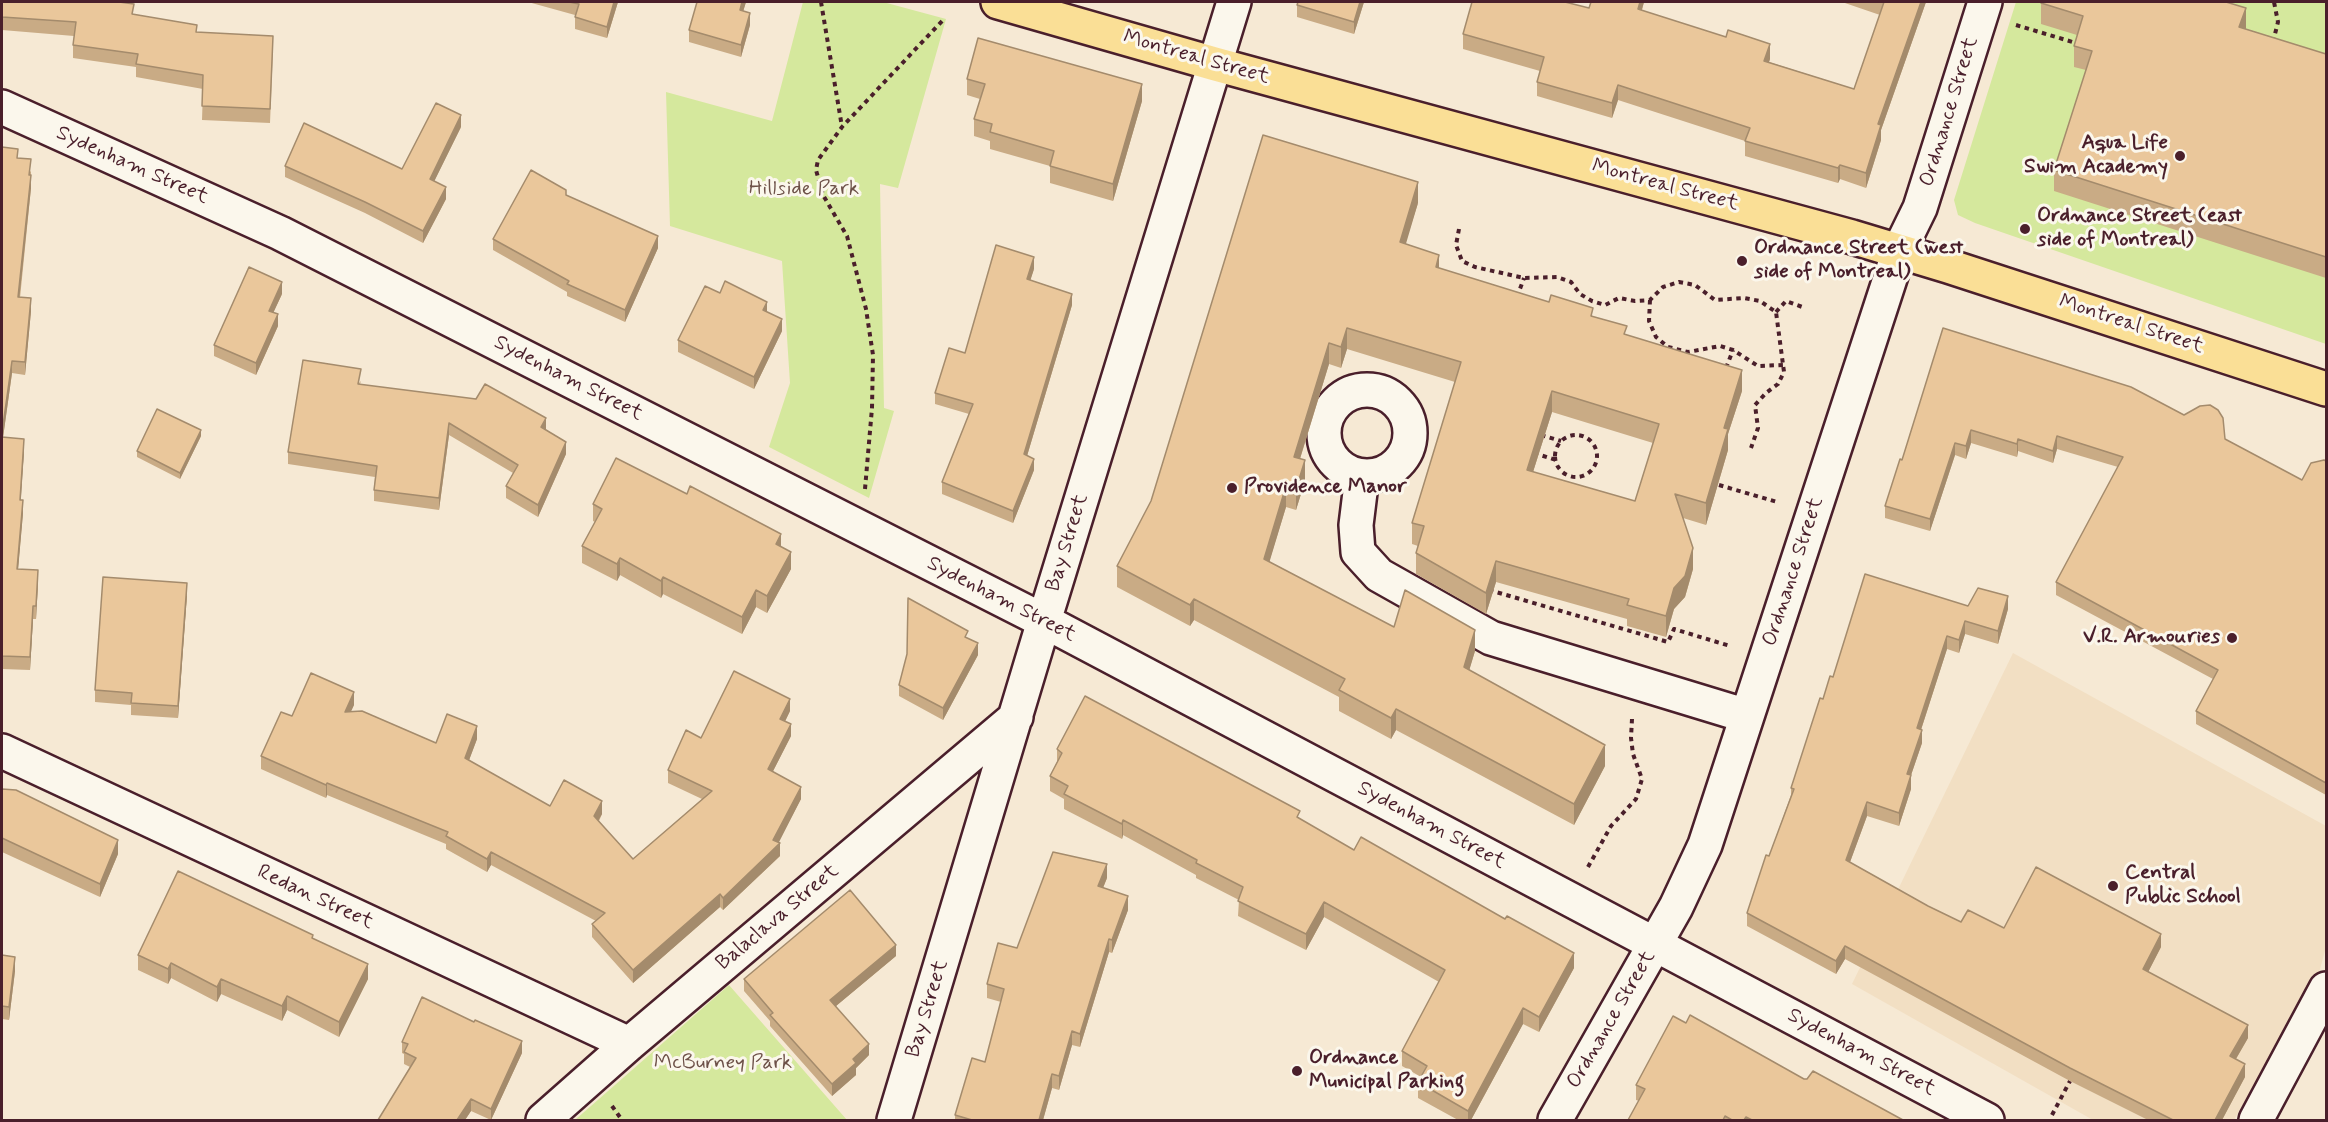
<!DOCTYPE html>
<style>
body{margin:0}
#map{position:relative;width:2328px;height:1122px;overflow:hidden;background:#f6e9d4;font-family:Mynerve,sans-serif}
canvas{display:block}
.frame{position:absolute;inset:0;border:3px solid #4a1f2b;pointer-events:none}
</style>
<div id="map">
<canvas width="2328" height="1122"></canvas>
<div class="frame"></div>
</div>
<script>
const g = document.querySelector('canvas').getContext('2d');
g.lineJoin = 'round';
function fill(path, color) { g.fillStyle = color; g.fill(path, 'evenodd'); }
const poly = rows => new Path2D(rows.map(r => 'M' + r).join(''));
function stroke(path, color, width, dash) { g.strokeStyle = color; g.lineWidth = width; g.lineCap = dash ? 'butt' : 'round'; g.setLineDash(dash || []); g.stroke(path); }
function write(font, color, halo, rows, align = 'center') {
  g.font = font + ' Mynerve,sans-serif'; g.lineWidth = 6; g.setLineDash([]); g.textBaseline = 'middle'; g.strokeStyle = halo; g.fillStyle = color; for (const [text, x, y, turn = 0] of rows) {
    g.save(); g.translate(x, y); g.rotate((+turn || 0) * Math.PI / 180); g.textAlign = isNaN(turn) ? turn : align; if (halo) g.strokeText(text, 0, 0); g.fillText(text, 0, 0); g.restore();
  }
}
fill(poly([
 [2013,653,2326,826,2326,947,2313,995,2268,1080,2255,1083,2234,1120,2093,1120,1852,984]
]), '#f2dfc3');
fill(poly([
 [803,2,883,2,946,19,898,188,880,184,884,408,894,411,869,498,769,447,790,383,782,261,670,226,666,92,772,121],
 [2016,2,2326,2,2326,344,1975,223,1958,215,1954,200],
 [729,985,847,1120,575,1120]
]), '#d5e89d');
const minor = poly([
 [2,107,280,233,1044,621,1987,1120],
 '1324 433a43 43 0 1 1 86 0a43 43 0 1 1-86 0Z',
 [1362,476,1356,525,1358,552,1379,575,1491,638,1747,716],
 [2,751,629,1044],
 [543,1120,629,1044,1016,717],
 [894,1120,1044,621,1234,2],
 [1555,1120,1676,907,1705,845,1899,251,1920,208,1985,2],
 [2256,1120,2326,989]
]);
const major = poly([
 [998,2,1215,64,1852,237,1948,266,2326,389]
]);
stroke(minor, '#4a1f2b', 38);
stroke(major, '#4a1f2b', 38);
stroke(poly([
 [821,2,842,127],
 [2016,25,2076,43],
 [2273,42,2278,22,2274,2],
 [1459,229,1456,245,1462,261,1475,267,1524,278,1557,277,1571,282,1580,294,1592,301,1605,305,1619,298,1635,301,1650,300,1663,287,1679,282,1695,285,1715,300,1744,298,1760,301,1776,312,1784,372,1778,384,1766,393,1755,405,1758,428,1751,448],
 [1517,297,1524,278],
 [1650,300,1649,321,1656,337,1668,347,1688,352,1720,346,1733,350,1758,366,1783,365],
 [1776,312,1786,301,1805,308],
 [1726,368,1733,350],
 '1555 456a21 21 0 1 1 42 0a21 21 0 1 1-42 0Z',
 [1541,435,1561,441],
 [1534,453,1556,460],
 [1719,485,1777,502],
 [865,489,872,408,873,355,866,309,847,236,823,195,816,170,818,160,842,127,943,20],
 [1489,590,1668,642,1674,629,1730,646],
 [1588,867,1611,826,1636,799,1642,779,1633,754,1631,738,1632,719],
 [612,1106,622,1120],
 [2052,1115,2070,1081]
]), '#4a1f2b', 4, [4.5, 4.5]);
stroke(minor, '#fbf7ec', 33);
stroke(major, '#fadf96', 33);
fill(poly([
 [2,2,134,14,197,32,273,49,270,123,202,120,203,89,136,77,136,67,73,58,73,45,74,36,2,30],
 [528,2,618,2,607,38,575,29,575,15],
 [697,2,746,2,743,11,750,25,741,57,689,42,689,30],
 [1364,2,1354,34,1297,17,1297,5],
 [1591,2,1644,2,1642,10,1770,59,1769,62,1854,89,1880,15,1842,2,1926,2,1881,130,1881,140,1866,188,1840,179,1838,183,1745,156,1745,141,1618,100,1612,118,1537,96,1537,82,1540,71,1463,49,1463,34,1589,8],
 [2041,3,2230,3,2246,29,2326,54,2326,278,2054,191,2054,170,2086,70,2074,67,2074,46,2077,35,2041,24],
 [967,79,1142,101,1113,201,1050,183,1050,166,990,149,990,141,974,136,974,119,980,99,967,95],
 [461,127,434,181,446,199,423,243,365,213,285,177,285,166,402,169],
 [2,147,18,158,31,172,31,188,20,298,31,311,25,375,12,373,3,437,24,452,20,500,23,513,18,569,38,583,36,619,33,619,30,670,2,669],
 [566,195,658,248,625,322,567,296,567,292,493,250,493,239],
 [1418,203,1405,244,1439,268,1593,316,1627,335,1742,391,1728,434,1728,450,1706,525,1683,518,1693,569,1685,597,1674,609,1666,637,1627,626,1627,619,1496,582,1486,614,1416,574,1416,553,1418,546,1412,544,1412,523,1455,382,1347,349,1341,368,1329,364,1300,459,1305,481,1296,510,1286,507,1269,562,1394,627,1475,651,1469,670,1605,766,1574,825,1396,730,1391,739,1339,711,1339,697,1194,620,1190,626,1117,587,1117,566],
 [1552,412,1653,443,1635,501,1533,472],
 [1034,269,1030,280,1072,305,1027,456,1034,470,1013,523,942,494,942,482,969,414,935,404,935,393,965,353],
 [720,293,767,312,782,331,754,389,678,352,678,340],
 [282,294,273,313,278,326,256,375,214,356,214,345],
 [1943,328,2225,439,2302,480,2326,461,2326,795,2196,724,2196,711,2213,679,2056,595,2056,582,2118,467,2057,449,2053,463,2018,451,2017,457,1971,443,1966,459,1955,455,1930,531,1885,518,1885,506,1902,460],
 [361,381,360,384,546,430,566,454,538,517,506,498,506,486,513,473,449,435,439,510,374,501,374,490,375,477,288,464,288,452],
 [201,436,180,479,137,457,137,451],
 [593,504,781,547,791,569,767,613,756,607,742,634,663,594,661,598,620,575,617,581,582,563,582,546,595,522,593,521],
 [187,595,178,718,131,715,131,705,95,702,95,690],
 [1968,606,2008,609,1998,644,1965,634,1959,653,1947,649,1921,730,1922,743,1911,775,1911,789,1899,826,1867,816,1850,862,1928,906,1961,922,2161,947,2148,972,2248,1038,2236,1059,2245,1077,2222,1120,2148,1120,2070,1081,1845,959,1836,974,1747,926,1747,913,1769,856,1791,795,1791,788,1823,699,1833,677],
 [968,639,978,655,943,720,899,696,899,685],
 [354,705,350,712,436,743,477,739,469,760,550,806,602,814,599,821,633,859,702,799,668,783,668,770,701,738,790,711,785,721,791,736,773,771,801,799,778,842,780,856,723,910,720,907,633,983,592,937,592,924,596,921,491,865,487,872,446,849,446,844,327,795,326,798,261,769,261,756,292,716],
 [1057,749,1300,819,1354,850,1574,968,1539,1032,1523,1024,1471,1120,1458,1120,1418,1098,1418,1082,1421,1077,1402,1066,1402,1051,1439,982,1324,917,1306,950,1238,916,1239,900,1196,878,1196,875,1123,835,1122,839,1064,809,1064,799,1050,791,1050,776,1057,762],
 [2,789,118,854,100,897,2,852],
 [1107,878,1103,888,1128,910,1112,953,1109,952,1080,1047,1072,1045,1059,1090,1052,1088,1043,1120,955,1120,955,1115,985,1062,1001,1002,987,998,987,984,1017,948],
 [313,938,368,979,339,1037,287,1010,282,1021,221,994,217,1002,171,978,168,984,138,970,138,955],
 [2,955,15,971,9,1020,2,1019],
 [896,956,836,1006,869,1055,856,1068,856,1075,832,1096,770,1026,770,1021,744,991,744,979],
 [1686,1023,1804,1079,1903,1120,1628,1120,1639,1101,1636,1100,1636,1085],
 [402,1042,522,1053,491,1120,471,1111,465,1120,378,1120,410,1067,404,1064,404,1054,402,1053]
]), '#c9ab85');
fill(poly([
 [614,2,618,2,607,38,607,27],
 [742,2,746,2,740,22,740,10],
 [1360,2,1364,2,1354,34,1354,22],
 [1640,2,1644,2,1638,23,1638,9],
 [1921,2,1926,2,1881,130,1881,140,1866,188,1866,173,1878,124],
 [2246,8,2246,29,2239,27],
 [750,13,750,25,741,57,741,45],
 [1770,44,1770,59,1764,76,1764,61],
 [1142,84,1142,101,1113,201,1113,184],
 [1618,85,1618,100,1612,118,1612,103],
 [461,115,461,127,430,190,430,179],
 [1840,165,1840,179,1838,183,1838,168],
 [31,175,31,188,18,310,18,297],
 [1418,182,1418,203,1400,264,1400,242],
 [446,187,446,199,423,243,423,231],
 [658,236,658,248,625,322,625,310],
 [1439,255,1439,276,1436,267],
 [1034,257,1034,269,1027,291,1027,279],
 [282,282,282,294,269,322,269,311],
 [1072,294,1072,305,1024,466,1024,454],
 [31,298,31,311,25,375,25,362],
 [767,302,767,313,763,310],
 [278,314,278,326,256,375,256,363],
 [782,319,782,331,754,389,754,377],
 [1347,328,1347,349,1341,368,1341,347],
 [1329,343,1329,364,1294,478,1294,457],
 [12,361,12,373,2,445,2,432],
 [1742,370,1742,391,1728,434,1728,450,1706,525,1706,503,1724,428],
 [1552,391,1552,412,1527,491,1527,470],
 [546,418,546,430,541,427],
 [449,423,449,435,439,510,439,498],
 [201,430,201,436,180,479,180,473],
 [1971,430,1971,443,1966,459,1966,446],
 [2057,436,2057,449,2053,463,2053,451],
 [24,439,24,452,20,513,20,500],
 [2018,439,2018,451,2017,457,2017,444],
 [566,442,566,454,538,517,538,505],
 [1955,443,1955,455,1930,531,1930,519],
 [1034,459,1034,470,1013,523,1013,511],
 [1305,460,1305,481,1296,510,1296,489],
 [1286,486,1286,507,1264,580,1264,559],
 [23,500,23,513,17,582,17,569],
 [781,534,781,551,776,544],
 [1693,548,1693,569,1685,597,1674,609,1666,637,1666,616,1674,588],
 [791,552,791,569,767,613,767,596],
 [620,558,620,575,617,581,617,564],
 [1496,561,1496,582,1486,614,1486,593],
 [38,570,38,583,36,619,36,606],
 [663,577,663,594,661,598,661,581],
 [187,583,187,595,178,718,178,706],
 [756,590,756,607,742,634,742,617],
 [2008,596,2008,609,1998,644,1998,631],
 [1194,599,1194,620,1190,626,1190,605],
 [33,606,33,619,30,670,30,657],
 [1965,621,1965,634,1959,653,1959,640],
 [1475,630,1475,651,1464,688,1464,667],
 [1947,636,1947,649,1917,742,1917,728],
 [978,643,978,655,943,720,943,708],
 [354,692,354,705,345,725,345,712],
 [790,699,790,711,780,732,780,719],
 [1396,709,1396,730,1391,739,1391,718],
 [791,724,791,736,768,781,768,769],
 [477,726,477,739,465,771,465,758],
 [1922,730,1922,743,1907,787,1907,774],
 [1605,745,1605,766,1574,825,1574,804],
 [1911,775,1911,789,1899,826,1899,813],
 [327,783,327,795,326,798,326,785],
 [801,787,801,799,776,848,780,843,780,856,723,910,723,898,773,840],
 [602,801,602,814,594,828,594,816],
 [1867,802,1867,816,1846,873,1846,860],
 [1123,820,1123,835,1122,839,1122,824],
 [118,840,118,854,100,897,100,884],
 [491,852,491,865,487,872,487,859],
 [1107,864,1107,878,1098,900,1098,886],
 [720,894,720,907,633,983,633,970],
 [1128,896,1128,910,1112,953,1112,940],
 [1324,902,1324,917,1306,950,1306,934],
 [2161,934,2161,947,2143,982,2143,969],
 [1109,939,1109,952,1080,1047,1080,1034],
 [896,945,896,956,830,1011,830,1000],
 [1845,946,1845,959,1836,974,1836,961],
 [1574,953,1574,968,1539,1032,1539,1017],
 [15,957,15,971,9,1020,9,1007],
 [171,963,171,978,168,984,168,969],
 [368,964,368,979,339,1037,339,1022],
 [221,979,221,994,217,1002,217,987],
 [287,996,287,1010,282,1021,282,1006],
 [1523,1008,1523,1024,1471,1120,1468,1120,1468,1111],
 [2248,1025,2248,1038,2230,1069,2230,1056],
 [1072,1031,1072,1045,1059,1090,1059,1076],
 [522,1041,522,1053,491,1120,491,1109],
 [869,1044,869,1055,856,1068,856,1075,832,1096,832,1084,853,1059],
 [2245,1064,2245,1077,2222,1120,2215,1120],
 [1052,1074,1052,1088,1043,1120,1039,1120],
 [471,1099,471,1111,465,1120,457,1120]
]), '#a48b6c');
const building = poly([
 [2,2,119,2,134,4,132,14,197,25,196,32,273,36,270,109,202,106,203,75,136,64,138,54,73,45,76,22,2,17,2,2],
 [569,2,614,2,607,27,575,17,579,4,569,2],
 [697,2,742,2,740,10,750,13,741,45,689,30,697,2],
 [1298,2,1360,2,1354,22,1297,5,1298,2],
 [1472,2,1565,2,1589,8,1591,2,1640,2,1638,9,1726,37,1728,30,1770,44,1764,61,1854,89,1884,2,1921,2,1878,124,1881,125,1866,173,1840,165,1838,168,1745,141,1750,128,1618,85,1612,103,1537,82,1544,57,1463,34,1472,2],
 [2041,2,2226,2,2246,8,2239,27,2326,54,2326,257,2054,170,2092,51,2074,46,2083,16,2041,3,2041,2],
 [978,38,1142,84,1113,184,1050,166,1054,151,990,132,992,124,974,119,985,84,967,79,978,38],
 [436,103,461,115,430,179,446,187,423,231,365,202,285,166,304,123,402,169,436,103],
 [1263,135,1418,182,1400,242,1439,255,1436,267,1549,302,1551,295,1593,308,1591,316,1627,326,1624,334,1742,370,1724,428,1728,429,1706,503,1675,494,1693,548,1685,576,1674,588,1666,616,1627,605,1629,599,1496,561,1486,593,1416,553,1424,526,1412,523,1461,362,1347,328,1341,347,1329,343,1294,457,1305,460,1296,489,1286,486,1264,559,1394,627,1405,590,1475,630,1464,667,1605,745,1574,804,1396,709,1391,718,1339,690,1345,679,1194,599,1190,605,1117,566,1151,501,1263,135],
 [1552,391,1659,424,1635,501,1527,470,1552,391],
 [2,147,18,149,17,158,31,159,29,175,31,175,18,297,31,298,25,362,12,361,2,432,2,147],
 [531,170,566,190,566,195,658,236,625,310,567,284,569,281,493,239,531,170],
 [996,245,1034,257,1027,279,1072,294,1024,454,1034,459,1013,511,942,482,973,404,935,393,949,348,965,353,996,245],
 [249,267,282,282,269,311,278,314,256,363,214,345,249,267],
 [725,281,767,302,763,310,782,319,754,377,678,340,705,286,720,293,725,281],
 [1943,328,2131,387,2184,415,2200,406,2210,405,2218,410,2223,418,2225,439,2302,480,2311,463,2324,460,2326,461,2326,783,2196,711,2218,670,2056,582,2123,457,2057,436,2053,451,2018,439,2017,444,1971,430,1966,446,1955,443,1930,519,1885,506,1900,459,1902,460,1943,328],
 [303,360,361,369,358,384,476,399,485,384,546,418,541,427,566,442,538,505,506,486,518,465,449,423,439,498,374,490,377,466,288,452,303,360],
 [157,409,201,430,180,473,137,451,157,409],
 [2,437,24,439,20,500,23,500,17,569,38,570,36,606,33,606,30,657,2,656,2,437],
 [616,458,687,494,690,486,781,534,776,544,791,552,767,596,756,590,742,617,663,577,661,581,620,558,617,564,582,546,602,509,593,504,616,458],
 [1865,574,1968,606,1978,588,2008,596,1998,631,1965,621,1959,640,1947,636,1917,728,1922,730,1907,774,1911,775,1899,813,1867,802,1846,860,1928,906,1961,922,1968,910,2004,928,2036,867,2161,934,2143,969,2248,1025,2230,1056,2245,1064,2215,1120,2173,1120,2070,1068,1845,946,1836,961,1747,913,1766,855,1769,856,1794,789,1791,788,1820,698,1823,699,1830,676,1833,677,1865,574],
 [103,577,187,583,178,706,131,703,132,693,95,690,103,577],
 [908,598,968,631,965,637,978,643,943,708,899,685,907,654,908,598],
 [734,671,790,699,780,719,791,724,768,769,801,787,773,840,780,843,723,898,720,894,633,970,592,924,605,913,491,852,487,859,446,836,448,832,327,783,326,785,261,756,281,712,292,716,311,673,354,692,345,712,362,711,436,743,447,714,477,726,465,758,550,806,564,780,602,801,594,816,633,859,712,791,668,770,686,730,701,738,734,671],
 [1085,696,1300,811,1297,817,1354,850,1361,837,1505,919,1507,916,1574,953,1539,1017,1523,1008,1468,1111,1418,1082,1427,1066,1402,1051,1445,970,1324,902,1306,934,1238,901,1243,887,1196,863,1197,860,1123,820,1122,824,1064,794,1068,786,1050,776,1062,753,1057,749,1085,696],
 [2,789,16,790,118,840,100,884,2,838,2,789],
 [1053,852,1107,864,1098,886,1128,896,1112,940,1109,939,1080,1034,1072,1031,1059,1076,1052,1074,1039,1120,972,1120,955,1115,972,1058,985,1062,1004,989,987,984,998,943,1017,948,1053,852],
 [178,871,313,935,312,938,368,964,339,1022,287,996,282,1006,221,979,217,987,171,963,168,969,138,955,178,871],
 [850,890,896,945,830,1000,869,1044,853,1059,856,1063,832,1084,770,1015,773,1013,744,979,850,890],
 [2,955,15,957,9,1007,2,1006,2,955],
 [422,997,474,1022,475,1020,522,1041,491,1109,471,1099,457,1120,378,1120,416,1058,404,1052,408,1044,402,1042,422,997],
 [1690,1015,1804,1079,1807,1079,1813,1071,1903,1120,1752,1120,1746,1117,1744,1120,1732,1120,1725,1116,1723,1120,1628,1120,1645,1089,1636,1085,1673,1016,1686,1023,1690,1015]
]);
fill(building, '#eac79b');
stroke(building, '#a48b6c', 1.5);
for (const [x, y, r, color] of [
 [2180,156,6,"#4a1f2b"],
 [2025,229,6,"#4a1f2b"],
 [1742,261,6,"#4a1f2b"],
 [1232,488,6,"#4a1f2b"],
 [2232,638,6,"#4a1f2b"],
 [2113,886,6,"#4a1f2b"],
 [1297,1071,6,"#4a1f2b"]
]) { const dot = new Path2D(); dot.arc(x, y, r, 0, 2 * Math.PI); g.fillStyle = color; g.fill(dot); stroke(dot, '#fbf7ec', 2); }
write('21px', '#4a1f2b', '#fbf7ec', [
 ["Montreal Street",1196,58,16],
 ["Ordnance Street",1950,112,-73],
 ["Sydenham Street",132,166,24],
 ["Montreal Street",1665,186,15],
 ["Montreal Street",2131,325,18],
 ["Sydenham Street",568,379,27],
 ["Bay Street",1068,543,-73],
 ["Ordnance Street",1794,572,-72],
 ["Sydenham Street",1001,600,27],
 ["Sydenham Street",1431,826,28],
 ["Redan Street",315,898,25],
 ["Balaclava Street",778,918,-40],
 ["Bay Street",928,1009,-73],
 ["Ordnance Street",1612,1020,-60],
 ["Sydenham Street",1861,1053,28]
]);
write('bold 21px', '#4a1f2b', '#fbf7ec', [
 ["Aqua Life",2168,144,"right"],
 ["Swim Academy",2168,168,"right"],
 ["Ordnance Street (east",2037,217],
 ["side of Montreal)",2037,241],
 ["Ordnance Street (west",1754,249],
 ["side of Montreal)",1754,273],
 ["Providence Manor",1244,488],
 ["V.R. Armouries",2220,638,"right"],
 ["Central",2125,874],
 ["Public School",2125,898],
 ["Ordnance",1309,1059],
 ["Municipal Parking",1309,1083]
], 'left');
write('21px', '#6d5148', '#fbf7ec', [
 ["Hillside Park",804,190],
 ["McBurney Park",723,1064]
]);
</script>
